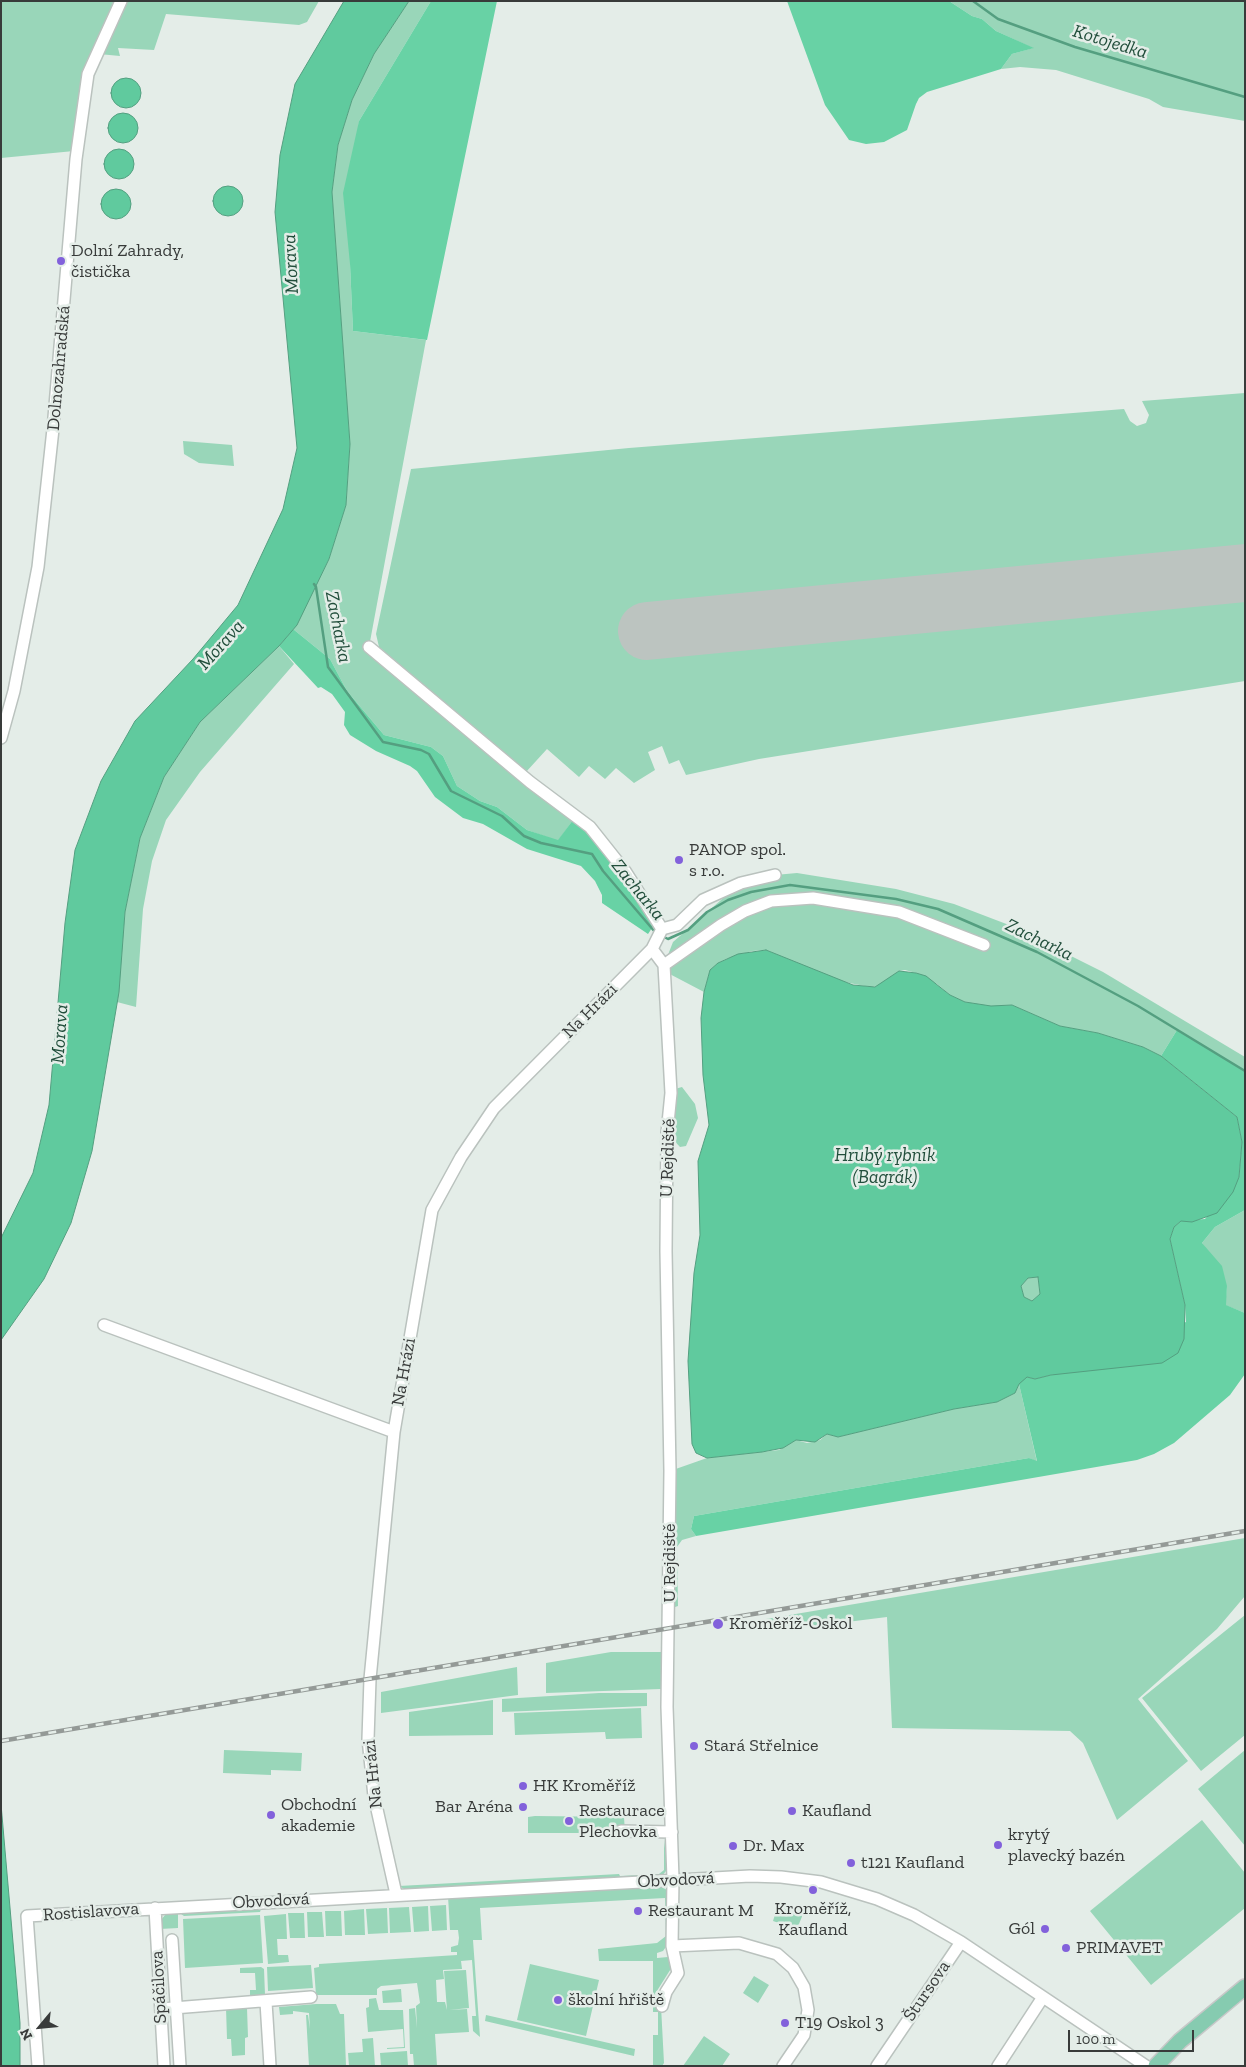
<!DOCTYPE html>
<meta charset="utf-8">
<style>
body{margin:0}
#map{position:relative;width:1246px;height:2067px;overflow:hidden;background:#e4ede8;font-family:"Zilla Slab",serif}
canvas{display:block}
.frame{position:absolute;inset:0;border:2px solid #383b3a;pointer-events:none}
.north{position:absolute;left:15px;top:2002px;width:50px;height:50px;-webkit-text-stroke:4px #e4ede8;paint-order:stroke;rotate:242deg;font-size:14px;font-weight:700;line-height:20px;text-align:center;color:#383b3a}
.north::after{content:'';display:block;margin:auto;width:18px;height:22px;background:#383b3a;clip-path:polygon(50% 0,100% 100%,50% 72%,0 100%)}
.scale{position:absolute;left:1068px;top:2030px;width:126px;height:22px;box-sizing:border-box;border:2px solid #383b3a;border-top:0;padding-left:6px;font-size:15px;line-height:18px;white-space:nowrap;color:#383b3a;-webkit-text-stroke:4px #e4ede8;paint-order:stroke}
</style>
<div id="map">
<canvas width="1246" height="2067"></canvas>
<div class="frame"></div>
<div class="north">N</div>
<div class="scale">100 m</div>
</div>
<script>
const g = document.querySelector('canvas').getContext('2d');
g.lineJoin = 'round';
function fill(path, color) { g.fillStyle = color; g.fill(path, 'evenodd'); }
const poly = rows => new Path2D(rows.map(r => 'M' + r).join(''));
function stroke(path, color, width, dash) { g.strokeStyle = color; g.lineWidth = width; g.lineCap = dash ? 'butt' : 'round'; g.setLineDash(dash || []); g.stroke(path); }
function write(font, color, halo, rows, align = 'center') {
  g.font = font + ' "Zilla Slab",serif'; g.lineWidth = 5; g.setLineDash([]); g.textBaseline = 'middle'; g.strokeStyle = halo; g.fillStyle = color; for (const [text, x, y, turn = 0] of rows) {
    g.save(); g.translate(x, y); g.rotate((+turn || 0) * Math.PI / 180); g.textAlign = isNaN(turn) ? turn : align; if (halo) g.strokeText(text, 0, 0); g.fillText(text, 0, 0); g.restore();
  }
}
fill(poly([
 [1,1,118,1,88,74,74,151,1,158],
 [119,1,319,1,307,22,299,25,166,14,154,50,118,48,120,56,99,54],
 [409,1,431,1,359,121,350,264,353,331,426,340,369,647,573,820,558,841,527,830,497,807,480,801,457,786,443,756,431,747,384,735,347,691,330,659,293,629,329,559,346,505,350,444,332,192,338,145,352,100,374,54],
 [949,1,1245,1,1245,121,1163,107,1149,99,1056,70,1020,67,1001,69,1012,54,1033,48,996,31,982,19,972,16],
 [1245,393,1245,552,643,611,648,649,1245,592,1245,681,759,759,686,775,679,760,669,764,662,746,648,752,655,770,634,783,616,768,605,779,589,766,579,777,547,749,526,772,379,647,376,634,411,469,629,448,1124,409,1130,421,1137,426,1146,423,1149,415,1142,401],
 [183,441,232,445,234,466,199,463,184,454],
 [279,646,294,664,200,772,166,820,152,861,143,909,136,1007,117,1002,125,912,140,838,164,777,200,722],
 [797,873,896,889,954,904,1009,925,1103,972,1245,1057,1245,1071,1177,1030,1161,1056,1143,1047,1098,1033,1060,1026,1012,1005,991,1007,965,1002,950,995,937,984,916,973,905,970,899,971,879,986,870,987,839,981,766,950,752,951,726,959,718,963,710,970,704,992,664,971,664,965,673,942,729,893,775,875],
 [682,1087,695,1104,698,1118,686,1146,680,1147,667,1133,675,1089],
 [1245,1210,1245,1313,1225,1305,1227,1287,1202,1243,1215,1227],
 [1038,1277,1040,1294,1032,1301,1024,1297,1021,1286,1028,1278],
 [1019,1384,1037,1462,1029,1458,694,1516,691,1529,696,1536,682,1540,677,1547,678,1606,675,1607,669,1594,670,1471,707,1458,779,1450,796,1440,807,1443,820,1440,827,1434,838,1437,954,1409,997,1402,1015,1393],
 [1245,1538,1245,1596,1217,1629,1138,1699,1188,1761,1117,1820,1083,1743,1070,1731,892,1728,887,1617,799,1628,772,1624,766,1619],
 [1245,1615,1245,1735,1201,1771,1142,1698],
 [611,1652,661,1652,661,1689,546,1693,546,1663],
 [517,1667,518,1695,381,1713,381,1692],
 [599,1693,647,1693,647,1706,502,1712,502,1699],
 [493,1700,493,1735,409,1736,409,1712],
 [641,1708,642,1738,606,1739,605,1732,515,1735,514,1713],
 [224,1750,302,1753,301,1771,271,1770,271,1775,223,1773],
 [1245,1750,1245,1846,1198,1789],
 [535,1816,624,1817,625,1833,528,1833,528,1817],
 [1202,1820,1245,1873,1245,1908,1151,1985,1090,1911],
 [664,1840,667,1864,666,1871,662,1876,406,1890,399,1886,619,1874,620,1876,659,1874,664,1870],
 [661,1886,668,1891,668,1944,663,1951,657,1953,657,1958,668,1957,672,1967,655,1994,659,1997,656,2002,661,2006,664,2063,662,2066,653,2066,653,2035,658,2035,658,2012,653,2012,653,1961,599,1961,598,1949,657,1943,666,1936,665,1898,480,1908,482,1940,473,1940,480,2037,473,2031,472,2016,476,2016,472,1960,461,1961,462,1969,443,1970,444,1979,436,1980,437,2002,445,2002,447,2010,444,1971,466,1970,469,2008,449,2010,467,2009,469,2032,435,2034,437,2066,414,2066,413,2054,410,2054,409,2009,415,2008,417,2028,416,2006,420,2003,417,1983,381,1986,377,1989,377,1995,316,1995,314,1968,319,1967,319,1964,457,1955,457,1952,451,1952,451,1947,458,1945,459,1938,458,1930,450,1930,448,1896],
 [446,1905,447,1930,432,1931,430,1906],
 [778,1905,803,1914,797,1929,773,1921],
 [262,1906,260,1912,184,1916,181,1914,181,1910],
 [428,1906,429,1931,414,1932,412,1907],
 [409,1907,411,1932,390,1933,389,1908],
 [387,1908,388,1933,368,1934,366,1909],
 [364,1909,365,1935,345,1935,344,1911],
 [178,1911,178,1928,160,1929,161,1920,165,1915],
 [325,1911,341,1911,342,1936,326,1936],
 [307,1912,322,1912,324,1937,308,1937],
 [288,1913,304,1913,305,1938,290,1938],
 [286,1914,287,1939,277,1939,278,1955,288,1955,289,1962,268,1964,264,1916],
 [260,1915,263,1963,185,1968,183,1919],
 [530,1964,599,1980,586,2036,517,2020],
 [311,1965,313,1988,268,1991,267,1967],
 [261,1967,264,1969,265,1995,250,1996,250,1990,256,1990,255,1973,240,1973,240,1968],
 [754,1976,769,1985,758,2003,743,1993],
 [401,1989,402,2002,383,2003,382,1991],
 [376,1998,379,2010,403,2010,405,2048,387,2049,387,2048,404,2047,403,2029,368,2032,366,2008,369,2007,369,1999],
 [316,2004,336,2004,340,2014,344,2014,346,2066,309,2066,306,2015,308,2015,310,2029,309,2013,293,2011,293,2014,280,2015,279,2007],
 [226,2008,247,2008,248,2037,245,2038,245,2055,232,2056,231,2039,227,2039],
 [486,2015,635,2049,634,2056,485,2021],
 [704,2036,730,2054,722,2066,683,2066],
 [373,2038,375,2066,349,2066,348,2053,363,2052,362,2039],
 [407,2051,408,2066,381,2066,380,2053]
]), '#99d6b9');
fill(poly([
 [431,1,497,1,427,340,353,331,350,264,343,193,359,121],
 [787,1,949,1,972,16,982,19,996,31,1034,48,1012,54,1001,69,927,92,919,98,916,104,907,130,884,142,866,144,849,140,825,105],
 [293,629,330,659,347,691,384,735,431,747,443,756,457,786,480,801,497,807,527,830,558,840,573,820,589,833,634,893,654,925,648,934,602,903,602,895,595,881,581,866,527,849,483,824,463,818,435,797,417,771,410,766,376,751,350,735,344,725,345,712,332,694,321,687,318,688,279,646],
 [1177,1030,1245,1071,1245,1210,1215,1227,1202,1243,1222,1266,1227,1286,1226,1305,1245,1313,1245,1374,1230,1395,1174,1443,1154,1454,1137,1460,696,1536,691,1529,694,1516,1029,1458,1037,1461,1019,1384,1022,1379,1027,1377,1035,1379,1051,1375,1186,1322,1185,1305,1170,1239,1174,1227,1181,1221,1205,1219,1239,1177,1242,1142,1237,1117,1161,1056]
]), '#68d2a5');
const water = poly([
 [344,1,409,1,374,54,352,100,338,145,332,192,350,444,346,505,329,559,297,625,279,646,200,722,164,777,140,838,125,912,119,992,92,1151,71,1223,44,1279,1,1340,1,1238,33,1173,49,1105,65,923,75,850,101,781,135,721,193,659,238,605,283,509,297,448,275,212,280,155,295,84,344,1],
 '111 93a15 15 0 1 1 30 0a15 15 0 1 1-30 0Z',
 '108 128a15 15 0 1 1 30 0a15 15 0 1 1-30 0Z',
 '104 164a15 15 0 1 1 30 0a15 15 0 1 1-30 0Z',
 '213 201a15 15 0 1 1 30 0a15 15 0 1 1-30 0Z',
 '101 204a15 15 0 1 1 30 0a15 15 0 1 1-30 0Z',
 [766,950,853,985,875,987,899,971,916,973,926,976,950,995,965,1002,991,1006,1012,1005,1060,1026,1098,1033,1143,1047,1161,1056,1237,1117,1242,1142,1239,1177,1233,1192,1217,1213,1192,1222,1181,1221,1174,1227,1170,1239,1185,1305,1184,1339,1178,1353,1162,1363,1051,1375,1035,1379,1027,1377,1019,1384,1015,1393,997,1402,954,1409,838,1437,827,1434,815,1442,796,1440,783,1448,762,1452,707,1458,696,1453,692,1444,688,1361,694,1273,700,1235,698,1161,709,1125,703,1075,701,1018,704,992,710,970,718,963,738,954,766,950],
 [1038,1277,1040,1294,1032,1301,1024,1297,1021,1286,1028,1278,1038,1277],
 [1,1804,20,2023,20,2066,1,2066,1,1804]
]);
fill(water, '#60ca9e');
stroke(water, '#549f80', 1);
stroke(poly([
 [973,1,998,19,1075,47,1245,97],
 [314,584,316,587,328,667,383,742,421,750,429,754,451,791,502,816,524,836,541,843,592,854,603,871,655,932],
 [662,936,668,939,688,930,707,912,728,900,751,892,790,885,896,899,938,909,1037,952,1138,1006,1245,1071]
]), '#549f80', 2.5);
stroke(poly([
 [647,631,1245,573]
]), '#bcc4c0', 58);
const minor = poly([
 [369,647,530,782,590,827,625,871,662,929],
 [1,738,14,691,38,567,53,429,76,159,88,74,121,1],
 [662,929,677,925,703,900,741,883,775,875],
 [652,949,664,965,671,1093,667,1133,666,1251,670,1471,667,1707,673,1879,672,1946,739,1943,777,1954,793,1968,804,1987,808,2010,804,2035,783,2066],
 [664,965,721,925,745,911,771,901,813,898,899,912,984,945],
 [104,1325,394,1432],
 [621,1831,672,1832],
 [396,1894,374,1796,368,1739,370,1679,394,1432,432,1210,461,1157,494,1108,652,949,662,929],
 [155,1908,164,2066],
 [172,1940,180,2066],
 [266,2002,270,2066],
 [662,2006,666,1992,678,1973,672,1946],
 [161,2009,311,1997],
 [38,2066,27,1916,750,1876,781,1877,821,1882,877,1899,914,1915,961,1942,1146,2066],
 [877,2066,961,1942],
 [998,2066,1043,1997]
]);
const major = poly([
 [1156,2066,1180,2041,1245,1987]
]);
stroke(minor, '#bac2be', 14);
stroke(major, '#c7c8c8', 18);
stroke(minor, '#fff', 11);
stroke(major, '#86cbb0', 15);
const rail = poly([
 [1,1741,1245,1531]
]);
stroke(rail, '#949a97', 4.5);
stroke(rail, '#e4ede8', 2.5, [8]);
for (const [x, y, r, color] of [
 [61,261,5,"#8261db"],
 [679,860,5,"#8261db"],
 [718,1624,6,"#8261db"],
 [694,1746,5,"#8261db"],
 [523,1786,5,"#8261db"],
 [523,1807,5,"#8261db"],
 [792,1811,5,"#8261db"],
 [271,1815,5,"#8261db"],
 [569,1821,5,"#8261db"],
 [998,1845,5,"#8261db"],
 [733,1846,5,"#8261db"],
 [851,1863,5,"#8261db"],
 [813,1890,5,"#8261db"],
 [638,1911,5,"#8261db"],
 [1045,1929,5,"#8261db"],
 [1066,1948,5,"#8261db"],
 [558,2000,5,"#8261db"],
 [785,2023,5,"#8261db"]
]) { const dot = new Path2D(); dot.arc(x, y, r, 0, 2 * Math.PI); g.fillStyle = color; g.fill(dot); stroke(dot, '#e4ede8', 2); }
write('18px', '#383b3a', '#e4ede8', [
 ["Dolní Zahrady,",71,251],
 ["čistička",71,272],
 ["PANOP spol.",689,850],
 ["s r.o.",689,871],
 ["Kroměříž-Oskol",729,1624],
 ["Stará Střelnice",704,1746],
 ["HK Kroměříž",533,1786],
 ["Obchodní",281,1805],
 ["akademie",281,1826],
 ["Bar Aréna",513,1807,"right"],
 ["Restaurace",579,1811],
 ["Plechovka",579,1832],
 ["Kaufland",802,1811],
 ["krytý",1008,1835],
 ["plavecký bazén",1008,1856],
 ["Dr. Max",743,1846],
 ["t121 Kaufland",861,1863],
 ["Kroměříž,",813,1909,"center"],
 ["Kaufland",813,1930,"center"],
 ["Restaurant M",648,1911],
 ["Gól",1035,1929,"right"],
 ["PRIMAVET",1076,1948],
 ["školní hřiště",568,2000],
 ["T19 Oskol 3",795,2023]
], 'left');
write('18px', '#383b3a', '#e4ede8', [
 ["Dolnozahradská",59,368,-85],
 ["Na Hrázi",590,1011,-45],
 ["U Rejdiště",668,1158,-88],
 ["Na Hrázi",404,1372,-80],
 ["U Rejdiště",670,1563,-90],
 ["Na Hrázi",373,1774,-96],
 ["Obvodová",676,1880,-3],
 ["Obvodová",271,1901,-3],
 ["Rostislavova",91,1912,-4],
 ["Spáčilova",159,1987,-93],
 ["Štursova",927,1991,-56]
]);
write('italic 19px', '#214e3b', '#e4ede8', [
 ["Kotojedka",1110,42,17],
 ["Morava",291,264,-93],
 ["Zacharka",338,627,79],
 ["Morava",221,645,-48],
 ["Zacharka",638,890,51],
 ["Zacharka",1039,940,26],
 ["Morava",60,1034,-86],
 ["Hrubý rybník",885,1156],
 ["(Bagrák)",885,1178]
]);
</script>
